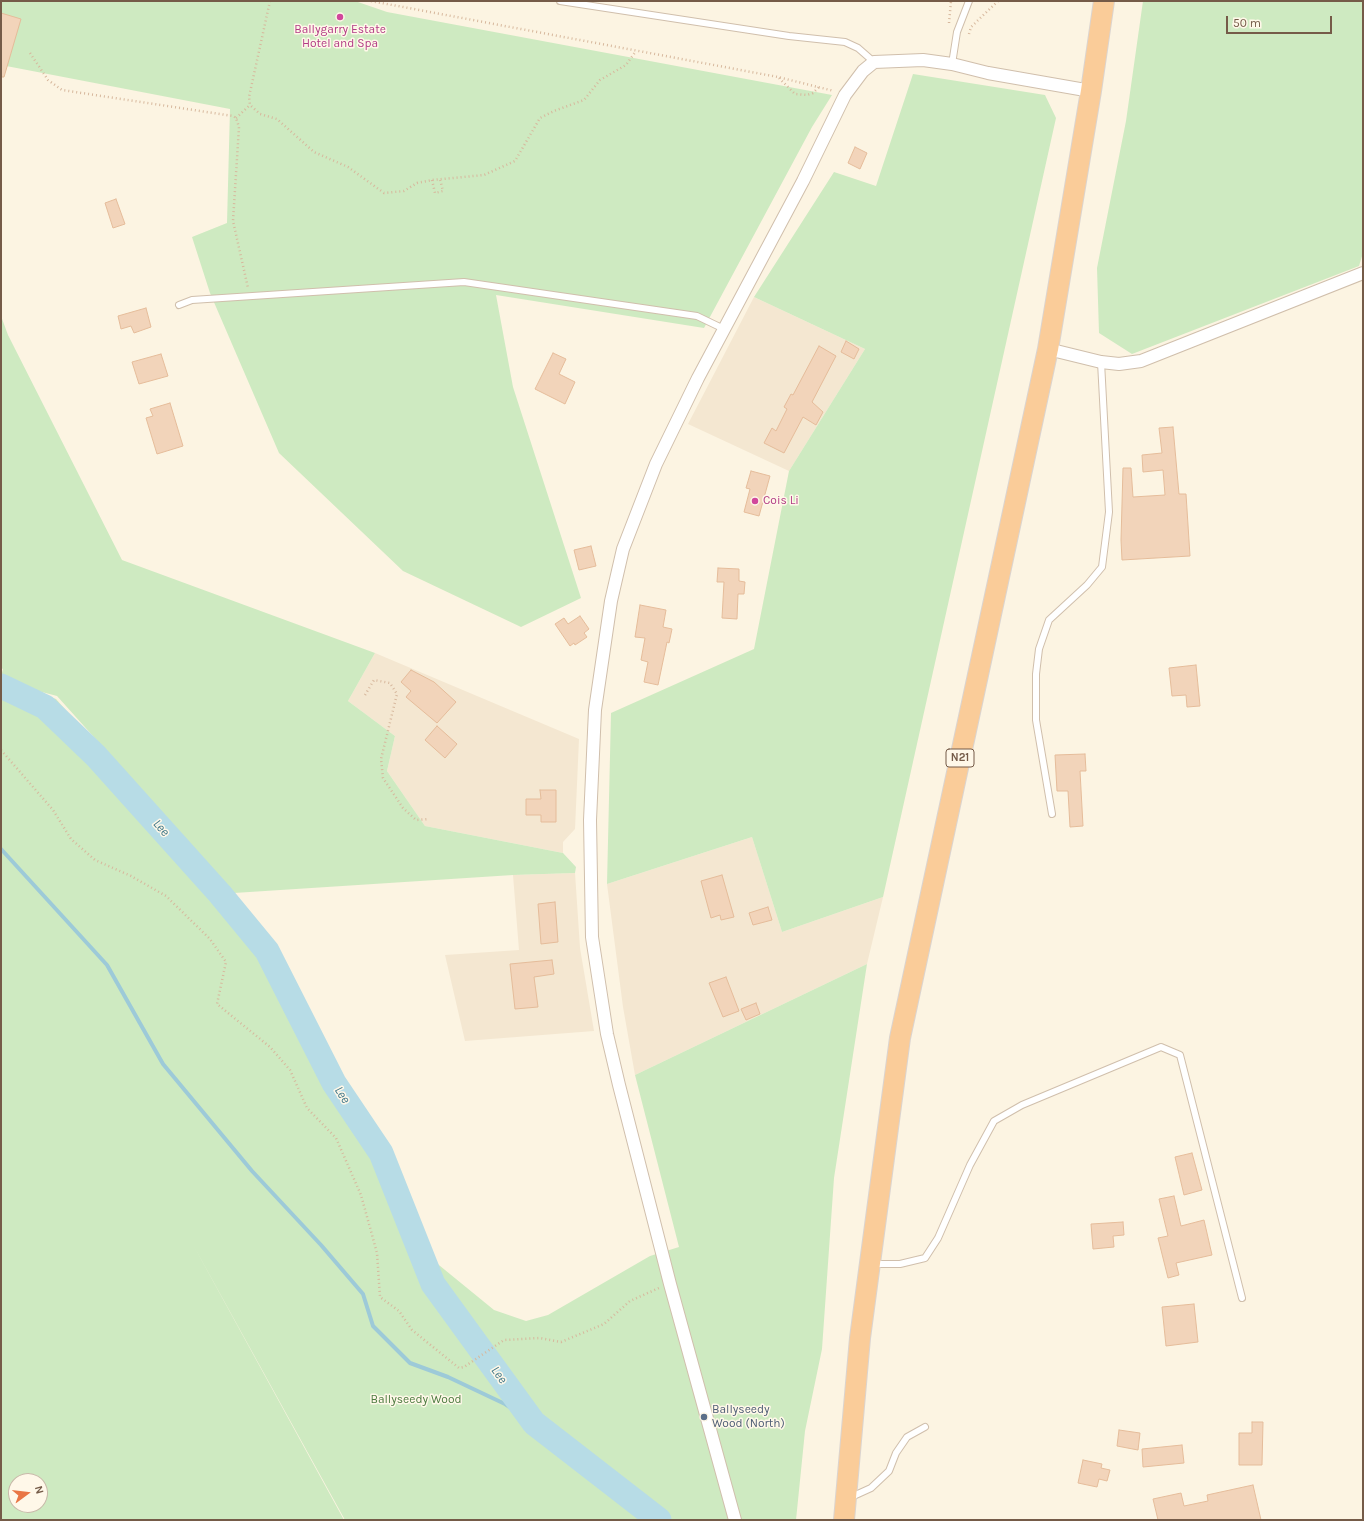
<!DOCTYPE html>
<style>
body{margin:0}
#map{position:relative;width:1364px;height:1521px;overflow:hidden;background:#fcf4e2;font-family:Karla,sans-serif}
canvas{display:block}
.frame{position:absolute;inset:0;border:2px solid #755b48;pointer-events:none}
.north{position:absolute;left:8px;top:1473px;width:40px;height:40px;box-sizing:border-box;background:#fff8e9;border:1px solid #c8b9a9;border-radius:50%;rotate:75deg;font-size:11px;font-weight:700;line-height:16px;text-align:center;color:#755b48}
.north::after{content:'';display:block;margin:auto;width:14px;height:18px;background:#e97645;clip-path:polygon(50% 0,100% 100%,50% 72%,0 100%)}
.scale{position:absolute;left:1226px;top:16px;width:106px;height:18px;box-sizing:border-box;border:2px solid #755b48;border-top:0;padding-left:5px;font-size:12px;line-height:14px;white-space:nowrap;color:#755b48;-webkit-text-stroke:3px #fff8e9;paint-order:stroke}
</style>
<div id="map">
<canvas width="1364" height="1521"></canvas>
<div class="frame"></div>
<div class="north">N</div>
<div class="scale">50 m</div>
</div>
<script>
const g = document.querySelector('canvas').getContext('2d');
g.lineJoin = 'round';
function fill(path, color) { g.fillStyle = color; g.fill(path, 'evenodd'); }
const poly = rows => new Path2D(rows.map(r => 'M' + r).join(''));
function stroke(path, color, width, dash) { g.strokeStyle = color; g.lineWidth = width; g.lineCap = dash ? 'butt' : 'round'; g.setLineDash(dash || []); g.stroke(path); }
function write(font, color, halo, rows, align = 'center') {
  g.font = font + ' Karla,sans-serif'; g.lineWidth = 3; g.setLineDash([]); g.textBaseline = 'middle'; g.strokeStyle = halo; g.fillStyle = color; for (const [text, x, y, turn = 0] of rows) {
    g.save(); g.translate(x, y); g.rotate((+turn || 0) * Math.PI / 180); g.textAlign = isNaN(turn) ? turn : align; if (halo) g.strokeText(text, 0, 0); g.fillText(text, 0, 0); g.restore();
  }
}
fill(poly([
 [754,297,865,349,789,471,688,424],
 [375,653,579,739,575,829,563,842,563,853,425,826,387,771,395,736,348,701],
 [752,837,782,932,883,897,867,964,635,1075,623,1007,607,884],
 [575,873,580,948,594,1031,465,1041,445,955,519,950,513,875]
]), '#f4e7d1');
fill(poly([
 [1,1,355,1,387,12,832,95,812,127,704,328,496,295,513,387,581,598,521,627,403,571,279,453,210,293,192,237,227,223,230,109,1,65],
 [1143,1,1363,1,1363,253,1359,266,1132,354,1099,333,1097,268,1126,121],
 [913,74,1045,95,1056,118,883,897,782,932,752,837,607,884,611,713,754,649,789,471,865,349,754,297,834,172,876,186],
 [1,316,8,335,122,560,375,653,348,701,395,736,387,771,425,826,563,853,576,867,575,873,513,875,234,893,57,696,23,687,56,699,261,930,337,1072,388,1149,434,1261,494,1310,526,1321,548,1315,650,1256,679,1247,635,1075,867,964,834,1178,822,1349,805,1431,796,1520,345,1520,191,1241,344,1520,1,1520,1,678,8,681,1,676,3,669,1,668],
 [16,1481,40,1481,40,1505,16,1505]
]), '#ceeac1');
stroke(poly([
 [1,849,107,965,163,1064,252,1171,321,1245,363,1294,373,1326,410,1363,448,1377,505,1404,534,1423]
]), '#9dcad8', 4);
stroke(poly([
 [1,686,45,707,96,756,220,894,267,951,334,1083,381,1153,433,1284,534,1423,659,1520]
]), '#b7dce6', 25);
const building = poly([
 [1,13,21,19,4,77,1,77,1,13],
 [855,147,867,153,860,169,848,163,855,147],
 [116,199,125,224,113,228,105,203,116,199],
 [146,308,151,327,134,333,131,326,121,329,118,316,146,308],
 [846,341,859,349,854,359,841,352,846,341],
 [819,346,836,356,812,402,823,412,816,425,803,417,784,453,764,443,772,428,776,431,787,409,784,407,791,394,793,395,819,346],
 [553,353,566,359,559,374,575,382,565,404,535,389,553,353],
 [161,354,168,376,139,384,132,362,161,354],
 [170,403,183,446,157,454,146,418,153,416,150,409,170,403],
 [1173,427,1179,494,1186,494,1190,556,1122,560,1121,540,1123,468,1131,468,1133,497,1165,495,1163,470,1143,472,1142,455,1162,453,1159,428,1173,427],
 [751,471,770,476,759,516,744,512,750,489,746,488,751,471],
 [591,546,596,566,579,570,574,550,591,546],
 [718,568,739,569,739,581,745,582,744,594,738,594,737,619,722,618,724,582,717,582,718,568],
 [640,605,666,610,663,627,672,629,669,643,667,642,658,685,644,682,648,662,641,660,645,638,635,637,640,605],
 [580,616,589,629,584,633,587,637,575,645,574,643,570,646,555,624,564,618,568,624,580,616],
 [1196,665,1200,706,1187,707,1186,695,1172,696,1169,668,1196,665],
 [411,670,434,682,456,702,437,723,406,697,411,691,401,682,411,670],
 [437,726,457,744,445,758,425,740,437,726],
 [1085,754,1086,771,1080,771,1083,826,1070,827,1068,791,1057,791,1055,755,1085,754],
 [540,790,556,790,556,822,541,822,541,815,526,815,526,799,541,799,540,790],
 [722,875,734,917,721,920,720,915,711,918,701,881,722,875],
 [555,902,558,942,541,944,538,904,555,902],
 [768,907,772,920,753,925,749,913,768,907],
 [552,960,554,974,534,977,538,1007,515,1009,510,964,552,960],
 [726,977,739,1011,723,1017,709,983,726,977],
 [756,1003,760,1014,746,1020,741,1009,756,1003],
 [1192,1153,1202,1190,1184,1195,1175,1157,1192,1153],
 [1174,1196,1181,1226,1204,1220,1212,1255,1176,1263,1179,1275,1168,1278,1158,1238,1168,1236,1159,1199,1174,1196],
 [1123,1222,1124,1235,1113,1236,1114,1247,1093,1249,1091,1224,1123,1222],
 [1194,1304,1198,1342,1166,1346,1162,1307,1194,1304],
 [1252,1422,1263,1422,1262,1465,1239,1465,1239,1433,1252,1433,1252,1422],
 [1119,1430,1140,1433,1138,1450,1117,1446,1119,1430],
 [1182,1445,1184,1463,1143,1467,1142,1449,1182,1445],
 [1083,1460,1102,1464,1101,1468,1110,1470,1107,1481,1099,1479,1097,1487,1078,1483,1083,1460],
 [1253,1485,1261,1520,1158,1520,1153,1499,1181,1493,1184,1506,1208,1501,1207,1495,1253,1485]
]);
fill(building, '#f2d4ba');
stroke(building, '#e5bc9a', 1);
const service = poly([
 [560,1,789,36,845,42,858,48,874,62],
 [952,64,957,32,969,1],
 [179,305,192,300,464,282,697,316,724,329],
 [1052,814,1036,720,1036,674,1039,649,1049,620,1087,585,1102,567,1109,512,1101,362],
 [873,1264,900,1264,925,1258,938,1238,970,1165,994,1121,1022,1105,1161,1047,1180,1055,1242,1298],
 [849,1498,871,1488,889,1471,896,1453,907,1437,925,1427]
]);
const minor = poly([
 [1048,349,1101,362,1119,364,1141,361,1363,273],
 [735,1520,670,1284,619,1085,607,1034,592,937,590,820,595,710,611,601,623,549,656,464,698,378,803,181,845,95,863,71,874,62,923,60,952,64,988,73,1091,91]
]);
const trunk = poly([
 [844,1520,860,1338,900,1038,1048,349,1091,91,1104,1]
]);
stroke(service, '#d0bfac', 8);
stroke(minor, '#d0bfac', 14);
stroke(trunk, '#dbd4cf', 22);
stroke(poly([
 [270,1,249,97,250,105,260,114,277,119,314,152,348,167,384,193,404,191,417,183,432,180,484,175,515,161,540,118,554,111,584,100,600,80,626,65,636,51],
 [371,1,778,77,834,91],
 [949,23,951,1],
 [969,34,971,27,998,1],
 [30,53,48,80,62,90,233,116,236,118,239,127,233,221,248,288],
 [779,78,795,94,807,95,813,93,819,87],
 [236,118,250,105],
 [432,180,435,193,443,191,440,179],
 [365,695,374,680,390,683,397,694,381,759,383,778,403,808,416,820,429,819],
 [1,750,53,810,71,839,95,860,131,876,166,896,210,939,226,962,217,1004,270,1047,290,1070,307,1108,336,1138,361,1195,377,1253,380,1297,399,1311,412,1330,459,1368,464,1367,504,1340,540,1338,561,1342,604,1324,630,1301,659,1288]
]), '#d7b89d', 2.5, [1, 3]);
stroke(service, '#fff', 6);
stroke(minor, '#fff', 12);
stroke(trunk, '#facc99', 20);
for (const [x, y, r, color] of [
 [340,17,4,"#d1479c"],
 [755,501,4,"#d1479c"],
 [704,1417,4,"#5c6f8a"]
]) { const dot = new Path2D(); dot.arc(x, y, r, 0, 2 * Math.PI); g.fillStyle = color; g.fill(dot); stroke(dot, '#fff8e9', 1.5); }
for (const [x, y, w] of [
 [960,758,28]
]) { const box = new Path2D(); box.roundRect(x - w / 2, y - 9, w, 18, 3); g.fillStyle = '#fff8e9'; g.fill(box); stroke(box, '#755b48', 1); }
write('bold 11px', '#755b48', null, [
 ["N21",960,758]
]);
write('12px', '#b23c85', '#fff8e9', [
 ["Ballygarry Estate",340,30],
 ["Hotel and Spa",340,44],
 ["Cois Li",763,501,"left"]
]);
write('12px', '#4d7b40', '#fff8e9', [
 ["Ballyseedy Wood",416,1400]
]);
write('12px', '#4e5e75', '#fff8e9', [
 ["Ballyseedy",712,1410],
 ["Wood (North)",712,1424]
], 'left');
write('italic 13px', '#417889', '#fff8e9', [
 ["Lee",161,828,48],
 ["Lee",342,1095,57],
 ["Lee",499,1375,54]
]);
</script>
